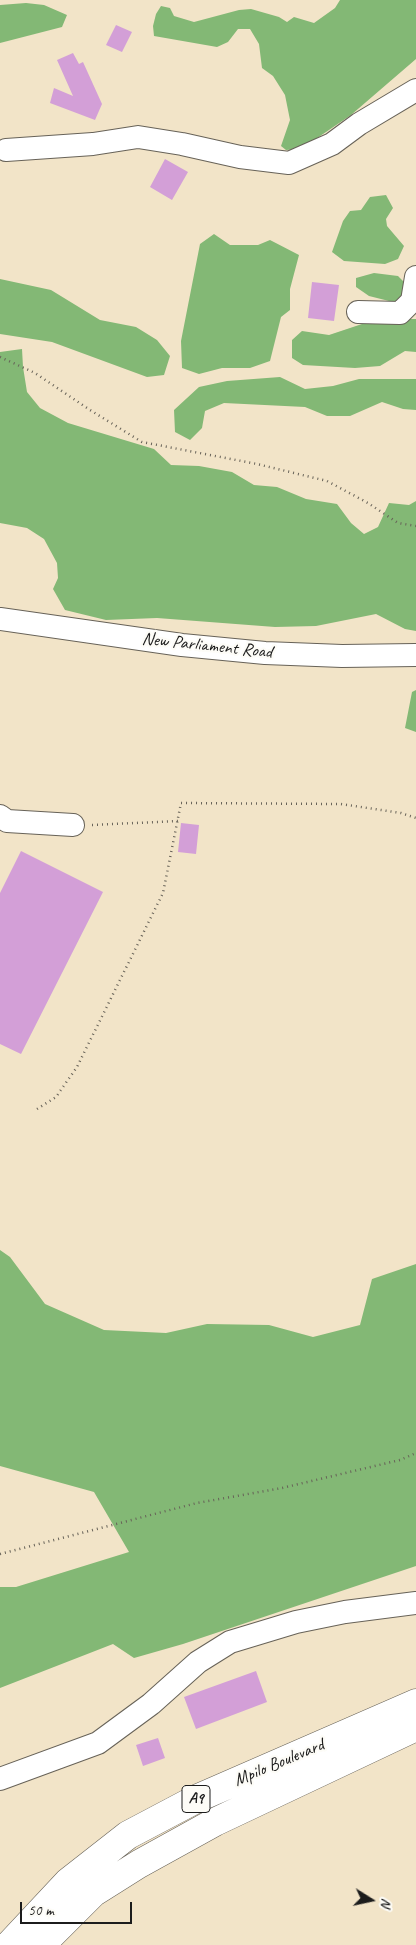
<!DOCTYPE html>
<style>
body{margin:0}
#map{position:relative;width:416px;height:1945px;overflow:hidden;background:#f2e4c8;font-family:Caveat,sans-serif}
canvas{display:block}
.north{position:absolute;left:346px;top:1875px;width:50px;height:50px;-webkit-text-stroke:4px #fdfcf7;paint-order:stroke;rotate:100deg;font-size:14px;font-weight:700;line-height:20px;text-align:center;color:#1c1c1c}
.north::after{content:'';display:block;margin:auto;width:18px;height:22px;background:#1c1c1c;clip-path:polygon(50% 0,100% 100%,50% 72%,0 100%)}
.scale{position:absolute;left:20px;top:1902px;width:112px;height:22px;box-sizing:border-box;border:2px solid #1c1c1c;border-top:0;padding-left:6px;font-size:15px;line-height:18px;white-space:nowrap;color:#1c1c1c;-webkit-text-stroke:4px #fdfcf7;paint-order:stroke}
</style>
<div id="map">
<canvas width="416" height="1945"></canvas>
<div class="north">N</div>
<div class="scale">50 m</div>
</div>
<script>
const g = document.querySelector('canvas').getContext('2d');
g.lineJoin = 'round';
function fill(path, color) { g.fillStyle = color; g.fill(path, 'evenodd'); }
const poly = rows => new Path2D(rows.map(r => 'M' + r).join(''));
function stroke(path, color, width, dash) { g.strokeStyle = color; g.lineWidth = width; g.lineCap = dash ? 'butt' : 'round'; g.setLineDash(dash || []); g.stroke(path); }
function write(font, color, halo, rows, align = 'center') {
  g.font = font + ' Caveat,sans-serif'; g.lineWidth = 4.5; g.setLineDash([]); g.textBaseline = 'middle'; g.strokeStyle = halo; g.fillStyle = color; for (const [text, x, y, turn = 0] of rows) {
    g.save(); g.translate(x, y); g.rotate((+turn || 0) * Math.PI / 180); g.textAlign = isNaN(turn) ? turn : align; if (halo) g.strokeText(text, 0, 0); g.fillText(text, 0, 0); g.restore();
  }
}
fill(poly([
 [340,0,416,0,416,59,351,115,301,149,286,150,281,146,290,120,285,95,273,76,262,68,259,44,250,29,238,29,228,42,217,47,154,36,153,26,156,14,161,6,170,8,174,16,194,22,239,10,251,9,279,17,287,22,294,17,314,23,335,8],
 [26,3,44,5,67,15,62,27,0,43,0,5],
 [386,195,393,208,386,219,387,226,404,246,398,259,385,264,344,261,332,252,343,221,350,211,361,210,370,197],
 [214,234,230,245,258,245,270,240,299,255,290,289,290,310,281,317,270,361,250,368,222,368,199,374,182,368,181,341,200,244],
 [374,273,398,276,404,282,403,298,393,302,369,296,356,287,356,278],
 [0,279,51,290,100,320,136,327,157,340,170,356,164,375,147,377,52,342,0,334],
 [390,319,416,319,416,352,405,351,380,366,355,368,303,365,292,358,292,340,302,331,329,335,368,322],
 [22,349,23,367,27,392,40,408,68,423,154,449,171,465,199,466,232,472,254,485,277,487,306,499,337,504,351,523,364,534,378,527,389,503,409,505,416,501,416,631,405,629,376,614,316,626,275,627,157,618,106,620,65,610,53,589,58,578,57,563,44,539,27,528,0,523,0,352],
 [280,377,305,389,333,386,359,379,416,379,416,410,403,409,382,402,350,416,327,416,305,407,224,403,205,411,202,428,190,440,175,432,174,410,199,387,227,381],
 [416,690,416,732,405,728,412,692],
 [0,1250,10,1257,45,1304,104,1330,166,1333,207,1324,269,1325,313,1337,360,1325,372,1279,416,1264,416,1566,183,1644,134,1658,113,1644,0,1688,0,1587,16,1587,129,1552,94,1492,0,1466]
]), '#83b875');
fill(poly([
 [116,25,132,32,122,52,106,45],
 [73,53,79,64,83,62,102,104,95,120,50,103,54,88,73,96,57,60],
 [165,159,188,172,172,200,150,187],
 [312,282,339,285,334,321,308,318],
 [181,823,199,825,196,854,178,852],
 [21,851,103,892,21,1054,0,1044,0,893],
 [256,1671,267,1702,196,1729,184,1697],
 [158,1738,165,1758,143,1766,136,1745]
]), '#d39fd7');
const minor = poly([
 [6,150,93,144,138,137,182,144,240,157,289,163,332,144,359,124,416,90],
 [358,312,400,313,412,301,416,277],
 [0,619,182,645,265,653,342,656,416,655],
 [0,816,7,821,73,825],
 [0,1779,98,1743,151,1704,198,1662,230,1642,296,1622,345,1612,416,1603]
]);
const highway = poly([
 [9,1945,68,1882,128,1835,198,1798,416,1703],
 [41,1945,93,1893,139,1864,215,1822,416,1727]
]);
stroke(minor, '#676258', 24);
stroke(highway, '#676258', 29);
stroke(poly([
 [0,357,35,373,90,410,142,442,257,464,327,481,368,503,398,523,416,526],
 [92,825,178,821],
 [37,1109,56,1097,77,1067,163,893,181,803,341,804,401,813,416,818],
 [0,1554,197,1503,282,1488,400,1460,416,1453]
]), '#676258', 2.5, [1, 4]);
stroke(minor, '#fff', 22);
stroke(highway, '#fff', 28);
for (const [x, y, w] of [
 [196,1799,28]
]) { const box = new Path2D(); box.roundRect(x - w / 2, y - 13.5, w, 27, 4); g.fillStyle = '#fdfcf7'; g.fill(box); stroke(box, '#1c1c1c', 1); }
write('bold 16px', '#1c1c1c', null, [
 ["A9",196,1799]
]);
write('18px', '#1c1c1c', '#fdfcf7', [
 ["New Parliament Road",207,646,6],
 ["Mpilo Boulevard",279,1763,-23]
]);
</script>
